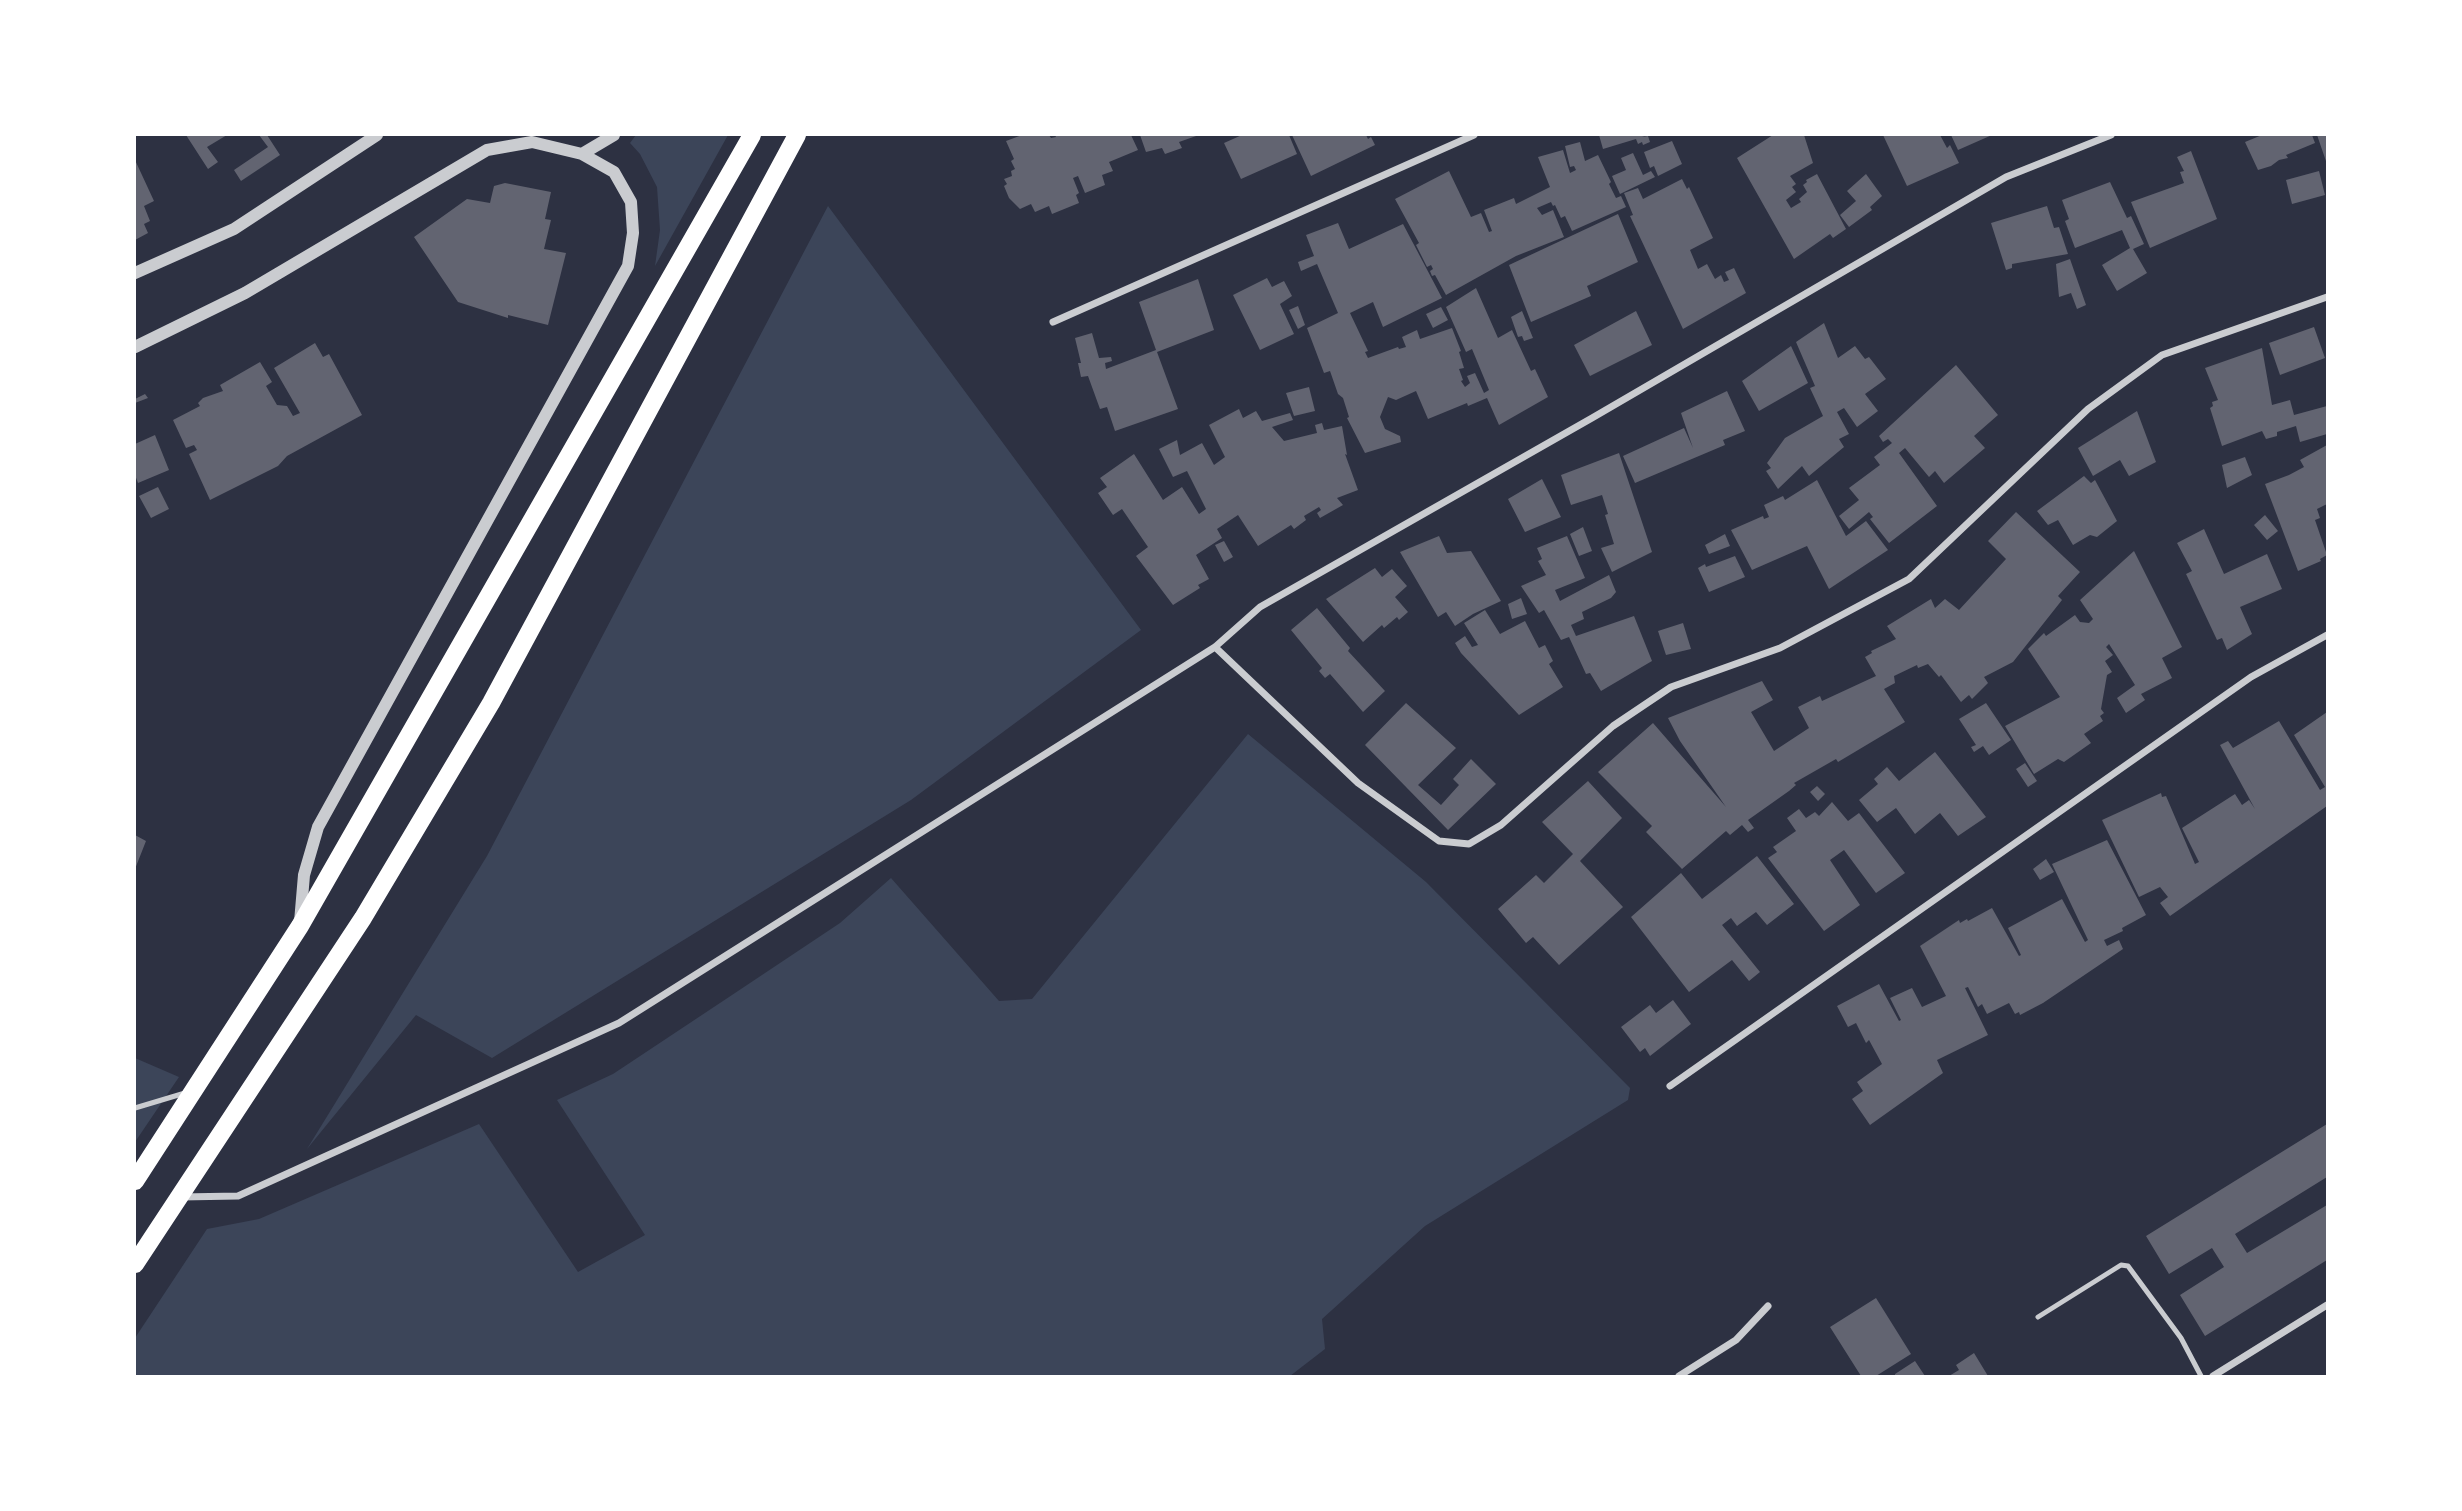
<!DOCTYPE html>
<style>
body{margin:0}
#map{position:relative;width:2462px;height:1511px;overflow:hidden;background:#2d3142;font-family:"Public Sans",sans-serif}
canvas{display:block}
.frame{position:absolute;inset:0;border:136px solid #fff;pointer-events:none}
</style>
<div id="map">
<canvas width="2462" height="1511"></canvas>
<div class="frame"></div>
</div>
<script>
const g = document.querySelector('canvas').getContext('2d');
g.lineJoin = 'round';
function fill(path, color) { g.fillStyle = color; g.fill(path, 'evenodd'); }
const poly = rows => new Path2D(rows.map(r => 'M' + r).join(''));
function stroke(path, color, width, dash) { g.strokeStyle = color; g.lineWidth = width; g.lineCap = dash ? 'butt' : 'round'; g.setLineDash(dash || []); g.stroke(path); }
fill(poly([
 [636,135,728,135,655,266,660,230,657,187,640,154,630,143],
 [828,206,1141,630,911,800,492,1058,416,1015,307,1149,487,856],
 [1248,734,1426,882,1630,1088,1628,1100,1425,1226,1322,1319,1325,1349,1290,1376,135,1376,135,1338,207,1229,259,1219,479,1124,578,1272,645,1235,557,1100,613,1074,729,997,840,923,891,878,999,1001,1032,999],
 [135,1058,179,1077,135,1142]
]), '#3c4559');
fill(poly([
 [186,135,227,135,207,147,218,162,208,169],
 [259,135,267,135,280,155,241,181,234,170,268,147],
 [1022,135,1049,135,1051,138,1056,137,1055,135,1131,135,1138,150,1109,162,1113,171,1102,175,1105,185,1085,193,1078,176,1073,178,1079,193,1076,195,1079,203,1052,214,1049,206,1035,212,1031,204,1020,209,1009,198,1004,186,1007,184,1004,179,1012,176,1011,171,1015,169,1011,161,1014,159,1006,141],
 [1140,135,1199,135,1179,142,1182,148,1165,154,1162,148,1146,152],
 [1242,135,1289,135,1297,154,1241,179,1224,143],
 [1292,135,1366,135,1368,139,1371,137,1375,145,1311,176],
 [1599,135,1647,135,1642,137,1648,136,1650,142,1643,145,1642,142,1638,144,1636,139,1603,149],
 [1773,135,1804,135,1813,163,1790,176,1796,184,1792,187,1796,192,1786,200,1791,208,1801,202,1799,199,1807,192,1803,185,1807,182,1806,180,1817,174,1846,229,1833,238,1830,234,1794,259,1737,158],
 [1883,135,1940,135,1947,148,1950,145,1959,163,1907,186],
 [1951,135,1992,135,1958,150],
 [2262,135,2312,135,2315,143,2286,155,2288,158,2279,160,2271,166,2258,170,2245,142],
 [2317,135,2327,135,2327,164],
 [1672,141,1682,164,1658,176,1654,166,1650,168,1644,152],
 [1580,142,1585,161,1598,155,1611,182,1609,184,1616,198,1621,196,1626,207,1572,231,1565,216,1561,218,1555,205,1553,206,1551,202,1537,208,1542,215,1553,210,1564,237,1516,256,1446,295,1435,275,1432,276,1430,271,1433,269,1431,265,1427,267,1416,245,1419,243,1395,199,1449,171,1471,217,1481,213,1489,232,1492,231,1484,210,1514,198,1516,204,1550,187,1538,157,1563,150,1570,173,1576,170,1574,166,1570,167,1565,146],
 [2191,151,2217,219,2150,248,2131,202,2184,183,2180,172,2184,171,2177,157],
 [1633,153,1643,175,1651,171,1655,177,1620,194,1612,176,1626,170,1621,158],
 [135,160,154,201,144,206,150,221,144,224,148,233,135,240],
 [2319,171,2325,195,2292,204,2286,180],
 [1866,174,1882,196,1870,207,1872,210,1849,227,1840,215,1856,201,1847,191],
 [1682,179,1687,189,1689,187,1713,238,1690,250,1698,269,1707,264,1715,279,1721,275,1724,282,1729,280,1725,272,1734,268,1746,293,1683,329,1630,216,1633,215,1624,193,1638,188,1643,199],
 [2110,182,2127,218,2131,216,2144,244,2133,249,2147,273,2117,291,2102,265,2130,248,2122,230,2075,248,2065,221,2069,219,2062,200],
 [505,183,551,192,545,219,551,220,544,249,566,253,548,325,508,315,508,318,458,302,414,237,467,199,490,203,494,186],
 [2047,206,2054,228,2059,227,2068,254,2012,264,2012,268,2006,270,1991,223],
 [1618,214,1638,262,1587,286,1591,296,1531,322,1509,265],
 [1338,223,1349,249,1403,224,1442,298,1383,327,1373,302,1350,313,1368,351,1365,352,1368,358,1398,347,1399,349,1406,347,1402,337,1417,330,1420,339,1452,328,1461,351,1459,352,1464,368,1459,369,1463,380,1461,381,1465,387,1470,383,1467,376,1475,373,1484,393,1489,390,1472,349,1466,352,1446,307,1476,288,1498,338,1512,330,1531,371,1535,369,1548,397,1499,425,1487,398,1468,406,1467,403,1428,419,1416,391,1396,400,1388,397,1380,417,1385,429,1400,436,1401,442,1365,453,1347,418,1349,417,1343,398,1338,394,1330,371,1324,373,1307,328,1338,313,1317,264,1301,271,1298,262,1314,256,1306,235],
 [2070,259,2086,305,2077,309,2071,293,2059,297,2056,264],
 [1267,278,1272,287,1284,281,1292,296,1280,304,1294,334,1260,350,1233,295],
 [1198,279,1214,330,1157,352,1178,409,1115,431,1107,407,1100,409,1088,376,1081,377,1078,363,1081,363,1075,338,1092,333,1099,358,1111,357,1112,361,1105,363,1106,369,1156,350,1139,302],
 [1298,306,1305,325,1298,329,1289,310],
 [1441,307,1448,320,1433,328,1426,314],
 [1522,311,1533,338,1524,341,1522,336,1518,337,1511,317],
 [1636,311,1652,345,1590,376,1574,345],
 [1824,323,1838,358,1855,346,1865,359,1869,357,1886,379,1865,394,1878,411,1857,427,1844,408,1837,412,1849,434,1839,439,1844,447,1809,476,1802,466,1778,489,1766,471,1771,468,1767,463,1785,438,1823,416,1810,388,1815,386,1796,342],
 [2314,327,2325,358,2280,375,2269,343],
 [315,343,323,357,329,354,362,415,287,456,278,466,210,500,189,454,197,450,194,445,186,448,173,420,200,406,198,403,203,398,223,391,220,385,260,362,272,382,266,386,277,405,287,406,293,416,300,413,274,368],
 [1791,346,1808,383,1759,411,1742,381],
 [2262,348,2272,405,2290,400,2294,415,2327,406,2327,434,2300,442,2296,426,2277,432,2277,436,2266,439,2262,431,2222,446,2210,408,2213,406,2212,402,2218,400,2205,368],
 [1956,365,1998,415,1974,436,1985,448,1944,483,1935,471,1929,477,1905,448,1899,453,1937,506,1889,543,1870,519,1873,517,1869,512,1849,529,1839,516,1859,500,1849,488,1880,465,1874,457,1892,443,1888,439,1883,442,1879,436],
 [1309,387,1315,411,1294,416,1286,393],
 [1727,391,1745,431,1723,440,1725,445,1635,483,1623,456,1684,428,1693,448,1681,413],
 [145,394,148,398,135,403,135,399],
 [1239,409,1243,418,1256,411,1262,421,1290,413,1293,420,1272,427,1284,441,1317,433,1315,425,1322,423,1324,430,1342,426,1347,455,1345,454,1358,490,1337,498,1343,505,1320,518,1317,513,1321,510,1319,507,1304,516,1306,520,1294,529,1291,525,1258,546,1238,515,1217,529,1222,538,1196,555,1209,579,1198,585,1200,588,1173,605,1136,556,1148,547,1122,509,1113,515,1098,493,1107,487,1100,478,1134,454,1163,500,1182,487,1199,514,1206,509,1187,471,1173,477,1159,449,1177,440,1180,455,1202,443,1214,465,1225,457,1209,425],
 [2137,411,2156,462,2129,476,2120,460,2093,476,2078,448],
 [155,435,169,470,138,483,135,475,135,444],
 [2327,445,2327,504,2317,509,2320,518,2315,520,2327,555,2320,559,2321,561,2298,571,2265,484,2289,475,2304,467,2300,460],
 [1619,453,1652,552,1612,572,1601,548,1614,544,1605,515,1608,514,1602,495,1571,505,1561,475],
 [2245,457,2252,475,2227,488,2222,465],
 [2084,476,2091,483,2095,480,2117,521,2097,537,2090,535,2073,545,2058,520,2048,525,2037,511],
 [1542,479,1561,517,1525,532,1508,499],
 [1817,480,1846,536,1866,521,1888,550,1829,589,1807,546,1752,570,1731,530,1763,516,1764,519,1769,517,1764,505,1783,496,1785,500],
 [158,487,169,509,151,518,139,496],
 [2016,512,2080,572,2058,596,2062,600,2013,662,1984,677,1988,683,1972,699,1969,695,1961,702,1941,675,1939,677,1928,664,1918,668,1917,665,1894,676,1895,683,1884,689,1905,722,1838,762,1836,759,1794,783,1796,785,1789,791,1748,820,1754,828,1748,832,1742,825,1730,835,1726,831,1682,869,1646,832,1652,826,1598,772,1653,723,1726,807,1680,741,1668,718,1762,681,1773,700,1751,712,1774,751,1809,728,1798,707,1820,696,1822,701,1876,676,1865,657,1872,653,1871,651,1896,639,1887,626,1931,599,1935,608,1945,599,1959,610,2006,559,1988,541],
 [2265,515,2278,531,2267,540,2254,525],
 [1583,527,1592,551,1579,556,1570,534],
 [2204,529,2224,574,2267,554,2282,589,2240,607,2252,634,2227,650,2222,638,2217,640,2187,576,2186,574,2192,571,2177,543],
 [1725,534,1730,546,1709,554,1705,545],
 [1439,536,1447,553,1471,551,1501,601,1473,614,1455,626,1446,612,1438,617,1400,552],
 [1567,536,1585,578,1555,590,1560,601,1609,575,1616,592,1611,598,1582,612,1584,619,1571,625,1576,636,1634,616,1652,661,1601,691,1590,673,1586,674,1569,637,1561,640,1544,610,1539,613,1521,586,1546,575,1538,561,1542,559,1537,548],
 [1224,541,1233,557,1224,562,1215,545],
 [2134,551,2182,647,2162,658,2172,678,2141,694,2145,700,2126,713,2117,698,2135,685,2109,644,2106,647,2113,655,2105,661,2112,672,2107,675,2101,709,2104,713,2100,716,2103,721,2084,734,2091,743,2064,762,2058,759,2034,774,2005,726,2060,697,2028,649,2044,633,2046,636,2075,615,2080,622,2089,623,2093,619,2080,600],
 [1735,556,1745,577,1709,592,1698,568,1705,564,1706,567],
 [1375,568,1382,577,1392,569,1407,586,1395,597,1408,612,1399,620,1397,617,1384,628,1382,625,1363,642,1326,599],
 [1521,598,1527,614,1512,619,1508,604],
 [1317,608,1350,648,1348,651,1385,691,1363,712,1330,674,1325,678,1319,671,1322,668,1291,630],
 [1485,610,1500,634,1525,621,1539,648,1545,645,1553,661,1549,664,1563,687,1519,715,1461,653,1455,643,1465,636,1472,647,1478,645,1464,623],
 [1683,623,1691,649,1666,655,1658,631],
 [1406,703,1456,748,1418,785,1441,805,1459,785,1453,779,1471,759,1496,784,1448,830,1365,745],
 [1986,703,2011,740,1989,755,1983,746,1974,752,1971,747,1976,745,1959,719],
 [2327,712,2327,806,2170,916,2160,903,2168,897,2160,887,2139,897,2102,820,2161,793,2162,797,2166,796,2195,864,2199,862,2182,828,2235,794,2242,805,2249,800,2255,809,2220,745,2228,741,2233,748,2279,721,2320,790,2325,787,2294,735],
 [1935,752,1986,817,1958,836,1940,813,1915,834,1896,808,1877,822,1859,800,1878,784,1874,779,1887,767,1899,781],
 [2025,763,2037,781,2028,787,2016,769],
 [1588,781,1622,818,1580,861,1623,907,1559,965,1533,937,1526,943,1498,909,1536,875,1544,883,1573,854,1542,822],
 [1817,786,1825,794,1818,801,1810,792],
 [1832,802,1848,821,1859,813,1905,873,1876,893,1844,850,1830,860,1860,905,1824,931,1768,858,1777,852,1773,847,1796,831,1787,818,1799,809,1806,818,1815,812,1819,816],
 [135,835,146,841,135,869],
 [2107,840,2146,915,2122,928,2123,931,2104,940,2107,946,2119,940,2123,949,2043,1003,2020,1015,2019,1012,2015,1014,2009,1003,1987,1014,1982,1004,1978,1007,1968,987,1965,988,1988,1035,1937,1060,1943,1073,1870,1125,1852,1099,1863,1091,1857,1082,1882,1064,1869,1040,1866,1043,1856,1023,1848,1027,1837,1006,1879,984,1899,1021,1901,1020,1890,998,1912,988,1922,1007,1946,996,1920,946,1959,920,1960,923,1967,919,1968,921,1992,908,2019,956,2021,955,2008,928,2062,899,2085,942,2088,940,2052,864],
 [1757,856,1794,904,1767,925,1756,912,1737,926,1731,918,1722,925,1760,972,1749,981,1732,960,1689,992,1631,917,1681,873,1702,899],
 [2046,859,2054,872,2040,880,2033,869],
 [1673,1000,1691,1024,1650,1056,1645,1048,1640,1052,1621,1027,1650,1005,1656,1013],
 [2327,1124,2327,1177,2235,1234,2247,1253,2327,1205,2327,1260,2205,1336,2180,1295,2224,1267,2212,1248,2169,1274,2146,1236],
 [1876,1298,1911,1354,1876,1376,1861,1376,1830,1327],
 [1974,1353,1988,1376,1949,1376,1959,1370,1956,1365],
 [1915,1361,1925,1376,1895,1376,1895,1374]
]), '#626471');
stroke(poly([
 [135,1108,185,1093],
 [2038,1317,2121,1265,2128,1266,2181,1338,2201,1376]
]), '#caccd0', 5);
stroke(poly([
 [1053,322,1474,135],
 [1215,647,1358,783,1439,841,1469,844,1501,825,1613,726,1671,687,1780,648,1909,579,2088,409,2162,355,2327,297],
 [1670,1086,2251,677,2327,635],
 [181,1197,238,1196,619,1023,1215,647,1260,607,1592,418,2006,177,2111,135],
 [1679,1376,1736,1340,1768,1306],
 [2213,1376,2327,1305]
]), '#caccd0', 7);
stroke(poly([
 [582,154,614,135],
 [135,273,234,229,377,135],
 [135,347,245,293,487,150,532,142,582,154,614,172,631,202,633,233,628,266,318,827,304,875,300,922]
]), '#caccd0', 12);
stroke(poly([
 [135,1181,300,926,752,135],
 [135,1264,363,918,491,703,797,135]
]), '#fff', 18);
</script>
